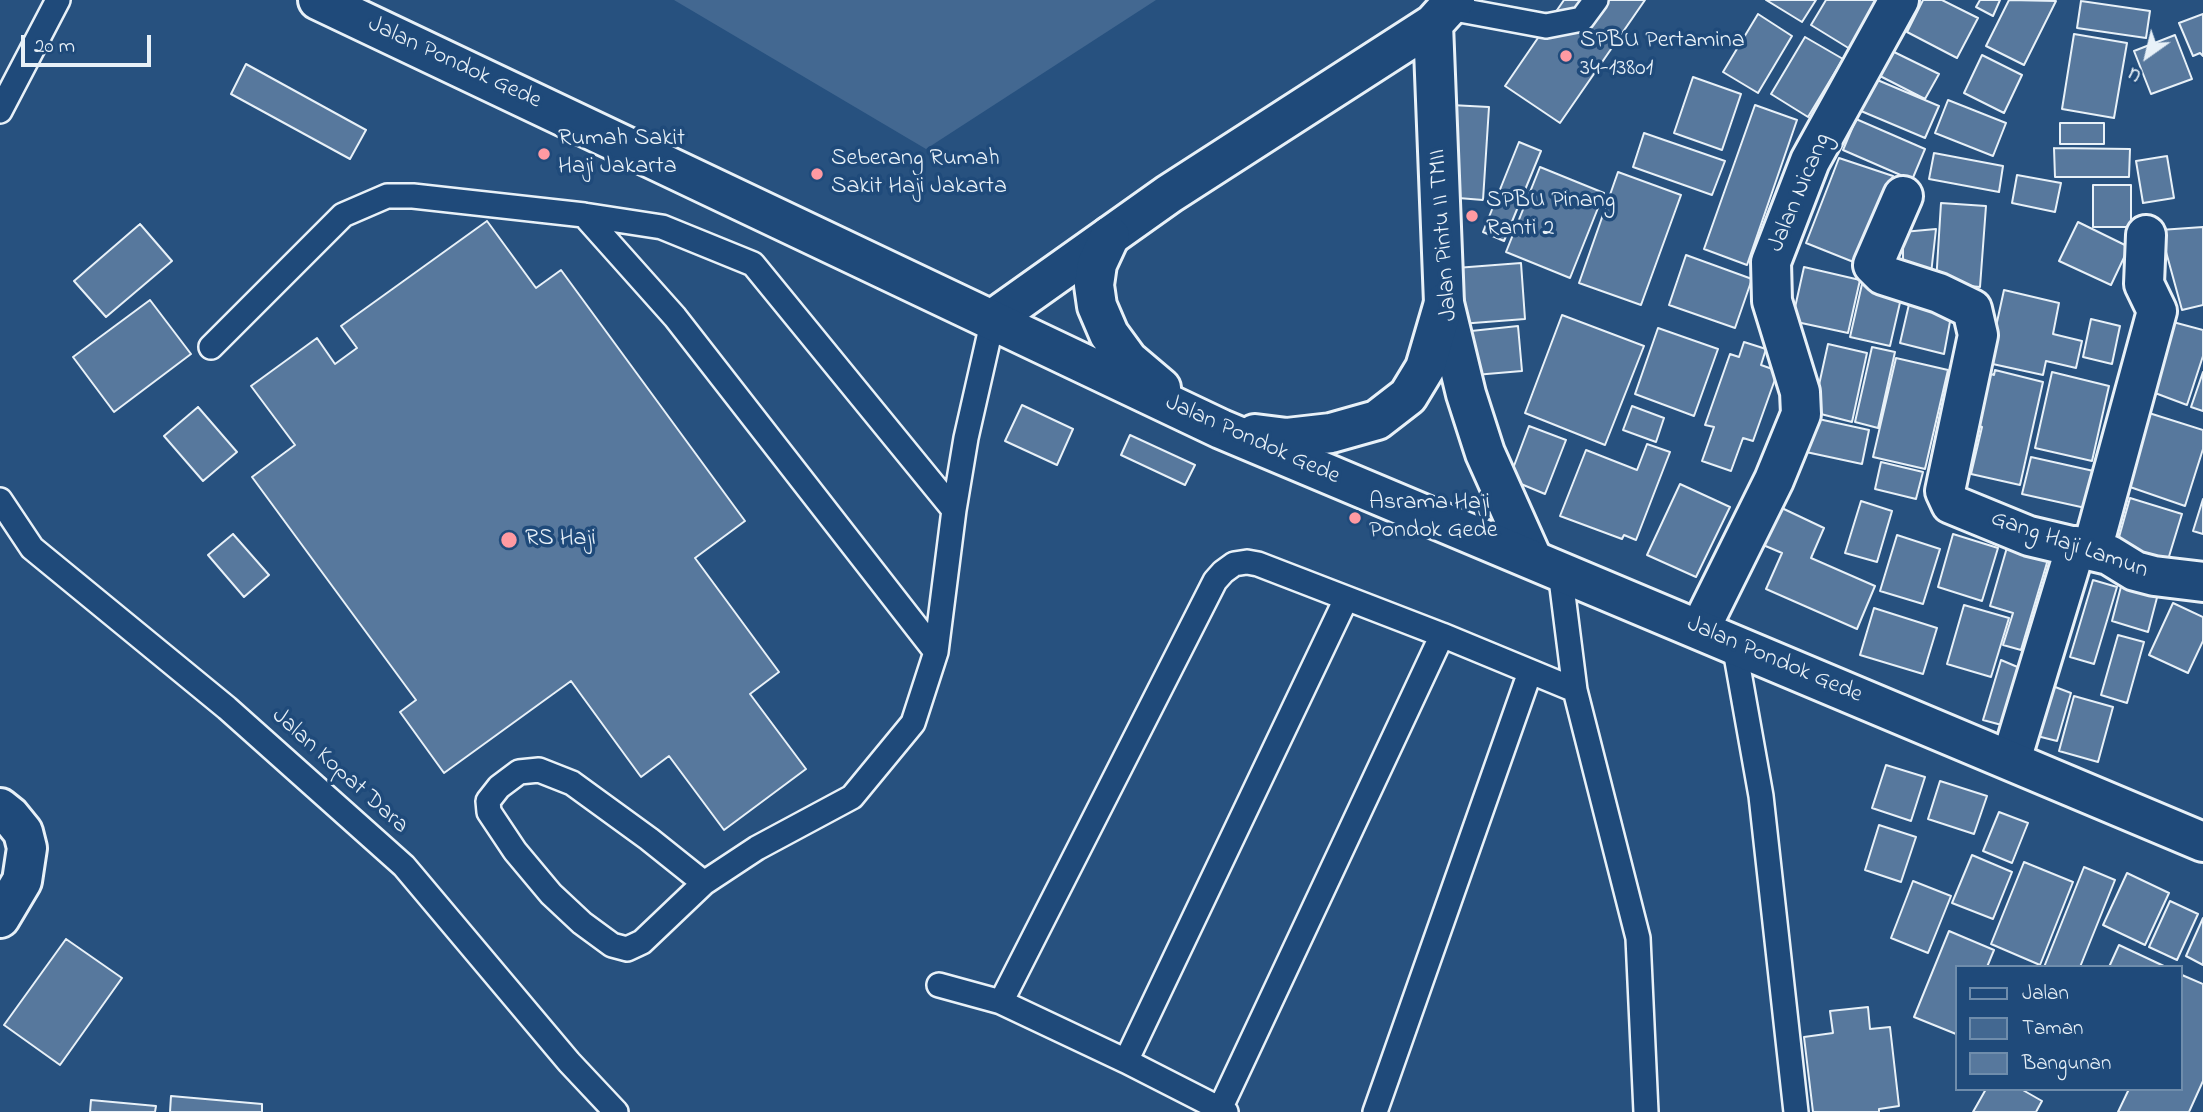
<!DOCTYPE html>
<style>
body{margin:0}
#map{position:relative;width:2203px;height:1112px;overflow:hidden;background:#27517f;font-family:"Indie Flower",sans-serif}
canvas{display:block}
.legend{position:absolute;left:1955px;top:965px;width:228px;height:126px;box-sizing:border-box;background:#1f4a7a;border:2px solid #6f8dac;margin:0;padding:9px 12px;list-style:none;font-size:21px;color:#e8f1f8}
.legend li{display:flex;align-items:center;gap:14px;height:35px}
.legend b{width:35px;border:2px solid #6f8dac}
.north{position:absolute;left:2112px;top:21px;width:70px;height:70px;-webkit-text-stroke:5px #1f4a7a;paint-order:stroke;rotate:214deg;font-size:19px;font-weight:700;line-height:28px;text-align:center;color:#e8f1f8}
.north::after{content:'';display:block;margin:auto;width:24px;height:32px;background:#e8f1f8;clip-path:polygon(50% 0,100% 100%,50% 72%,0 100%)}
.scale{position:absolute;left:21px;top:35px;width:130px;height:32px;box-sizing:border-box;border:4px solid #e8f1f8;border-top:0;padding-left:9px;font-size:21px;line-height:24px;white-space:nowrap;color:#e8f1f8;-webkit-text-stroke:5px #1f4a7a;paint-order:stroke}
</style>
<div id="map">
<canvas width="2203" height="1112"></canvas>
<ul class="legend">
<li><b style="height:9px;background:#1f4a7a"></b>Jalan</li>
<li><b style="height:19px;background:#436891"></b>Taman</li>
<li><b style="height:19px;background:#57789d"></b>Bangunan</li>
</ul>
<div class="north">U</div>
<div class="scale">20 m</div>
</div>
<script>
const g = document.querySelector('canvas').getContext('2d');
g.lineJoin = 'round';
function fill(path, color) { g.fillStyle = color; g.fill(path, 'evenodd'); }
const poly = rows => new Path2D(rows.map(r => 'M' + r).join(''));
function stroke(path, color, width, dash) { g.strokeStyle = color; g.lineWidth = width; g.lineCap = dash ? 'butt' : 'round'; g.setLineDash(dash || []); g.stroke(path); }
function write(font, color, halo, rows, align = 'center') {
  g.font = font + ' "Indie Flower",sans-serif'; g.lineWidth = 7; g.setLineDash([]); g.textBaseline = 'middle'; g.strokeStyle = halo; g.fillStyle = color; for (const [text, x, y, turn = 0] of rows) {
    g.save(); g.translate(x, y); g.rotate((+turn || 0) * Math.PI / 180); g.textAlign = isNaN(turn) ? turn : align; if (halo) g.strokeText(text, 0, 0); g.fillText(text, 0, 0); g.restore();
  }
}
fill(poly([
 [674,0,1156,0,926,149]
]), '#436891');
const building = poly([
 [1564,0,1645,0,1560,123,1505,86,1564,0],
 [1766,0,1816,0,1802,22,1766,0],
 [1826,0,1880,0,1850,49,1811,25,1826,0],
 [1923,0,1942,0,1978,18,1957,58,1907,32,1923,0],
 [1980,0,2000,0,1993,16,1976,7,1980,0],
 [2009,0,2056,1,2024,65,1986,46,2009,0],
 [2081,1,2150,11,2146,38,2077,28,2081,1],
 [1758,14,1792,36,1758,93,1723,72,1758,14],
 [2203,14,2203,56,2200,53,2193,56,2179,23,2203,14],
 [2074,34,2127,43,2114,118,2062,109,2074,34],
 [2175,35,2192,79,2151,94,2134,51,2175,35],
 [1805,37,1843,59,1808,117,1771,94,1805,37],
 [1892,51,1939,74,1925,99,1880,76,1892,51],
 [1982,55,2022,75,2004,113,1964,93,1982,55],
 [246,64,366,130,350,159,231,94,246,64],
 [1693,77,1741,94,1722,150,1674,133,1693,77],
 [1875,79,1939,106,1925,138,1861,111,1875,79],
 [1948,100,2006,123,1993,156,1935,133,1948,100],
 [1451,105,1489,107,1483,200,1446,197,1451,105],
 [1755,105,1797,120,1747,265,1704,249,1755,105],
 [1856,119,1925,149,1912,180,1843,150,1856,119],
 [2060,123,2104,123,2104,144,2060,144,2060,123],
 [1644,133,1725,161,1712,195,1633,167,1644,133],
 [1519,142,1541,151,1504,241,1483,232,1519,142],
 [2054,148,2130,149,2129,177,2055,177,2054,148],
 [1934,153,2003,166,1999,192,1929,179,1934,153],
 [2167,156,2174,198,2143,203,2136,161,2167,156],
 [1839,158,1893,176,1861,265,1806,243,1839,158],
 [1540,167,1604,193,1570,278,1506,252,1540,167],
 [1618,172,1681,195,1641,305,1579,283,1618,172],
 [2017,175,2061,183,2055,212,2012,203,2017,175],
 [2093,185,2131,185,2131,227,2093,227,2093,185],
 [1941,203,1986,206,1980,287,1936,283,1941,203],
 [487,221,536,288,561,270,745,521,695,558,779,672,750,694,806,769,724,830,669,756,641,777,571,681,444,773,400,712,416,700,252,477,295,445,251,386,317,338,335,364,357,348,341,326,487,221],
 [2078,222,2129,247,2111,285,2059,261,2078,222],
 [140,224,172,261,106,317,74,281,140,224],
 [2203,227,2203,305,2182,310,2160,230,2203,227],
 [1936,229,1931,274,1903,271,1903,232,1936,229],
 [1686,255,1752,279,1735,328,1669,305,1686,255],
 [1521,263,1525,319,1460,324,1456,268,1521,263],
 [1804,267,1860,280,1848,333,1792,321,1804,267],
 [1862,284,1902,294,1890,346,1850,337,1862,284],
 [2004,290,2059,303,2053,334,2082,341,2076,368,2046,361,2043,375,1988,363,2004,290],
 [150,300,191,354,114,412,73,357,150,300],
 [1910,300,1952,311,1944,354,1900,343,1910,300],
 [1562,315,1644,346,1605,445,1525,413,1562,315],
 [2091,319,2120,326,2112,364,2083,357,2091,319],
 [2173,322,2203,330,2203,356,2187,405,2155,393,2173,322],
 [1518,326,1522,371,1475,375,1471,331,1518,326],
 [1658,328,1718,349,1694,416,1635,394,1658,328],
 [1744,342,1766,349,1761,365,1778,371,1753,441,1743,438,1731,471,1702,461,1714,427,1705,425,1730,354,1739,357,1744,342],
 [1828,344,1867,353,1852,422,1813,412,1828,344],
 [1872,347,1895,352,1878,428,1855,422,1872,347],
 [1896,358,1948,370,1925,469,1873,457,1896,358],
 [1979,370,1994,375,1995,370,2043,382,2020,485,1971,474,1982,427,1972,423,1979,370],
 [2052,372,2109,386,2092,461,2035,448,2052,372],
 [2203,372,2203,411,2191,407,2203,372],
 [1022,405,1073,429,1057,465,1005,441,1022,405],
 [1632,406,1664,418,1656,442,1623,430,1632,406],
 [198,407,237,452,203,481,164,436,198,407],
 [2149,413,2203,430,2203,449,2185,506,2130,487,2149,413],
 [1814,418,1869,430,1862,464,1806,452,1814,418],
 [1529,426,1566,440,1545,494,1509,479,1529,426],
 [1130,435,1195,465,1185,485,1121,455,1130,435],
 [1647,444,1670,452,1636,540,1624,535,1622,539,1560,516,1586,450,1637,470,1647,444],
 [2031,457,2098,472,2090,509,2022,494,2031,457],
 [1881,462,1923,472,1916,499,1875,489,1881,462],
 [1680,484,1730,507,1696,577,1647,555,1680,484],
 [2130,498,2182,514,2167,563,2116,548,2130,498],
 [2203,499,2203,534,2193,531,2203,499],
 [1767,501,1824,528,1811,558,1875,586,1857,629,1766,589,1782,553,1749,539,1767,501],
 [1861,501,1892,511,1877,562,1845,553,1861,501],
 [233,534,269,575,244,597,208,555,233,534],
 [1953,534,1998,548,1982,601,1938,587,1953,534],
 [1897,535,1940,549,1923,604,1880,591,1897,535],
 [2008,544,2049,556,2021,650,2003,645,2013,613,1990,606,2008,544],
 [2123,579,2159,590,2148,632,2112,621,2123,579],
 [2093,580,2117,587,2094,664,2070,657,2093,580],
 [2173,603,2203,617,2203,641,2188,673,2149,655,2173,603],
 [1964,605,2009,618,1991,677,1947,664,1964,605],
 [1874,608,1937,628,1923,674,1860,655,1874,608],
 [2118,635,2144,642,2127,703,2101,695,2118,635],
 [2001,660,2027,671,2009,727,1983,720,2001,660],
 [2050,685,2071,693,2057,741,2037,736,2050,685],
 [2074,696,2113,707,2098,762,2059,751,2074,696],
 [1886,765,1925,777,1911,821,1872,808,1886,765],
 [1940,781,1987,796,1974,834,1928,819,1940,781],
 [1999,812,2028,823,2012,863,1983,851,1999,812],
 [1879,825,1916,837,1901,882,1865,870,1879,825],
 [1972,855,2012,872,1993,919,1952,903,1972,855],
 [2024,862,2073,882,2040,965,1991,944,2024,862],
 [2084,867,2115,880,2080,967,2044,967,2084,867],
 [2127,873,2169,893,2145,945,2103,925,2127,873],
 [1913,881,1951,896,1928,953,1891,938,1913,881],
 [2170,901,2198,914,2177,960,2149,947,2170,901],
 [2203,918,2203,965,2186,956,2203,918],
 [1949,931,1994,950,1987,967,1956,967,1956,1034,1914,1017,1949,931],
 [66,939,122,978,60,1065,4,1025,66,939],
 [2119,945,2166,967,2109,967,2119,945],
 [2182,975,2203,984,2203,1081,2189,1112,2118,1112,2129,1089,2180,1089,2180,978,2182,975],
 [1868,1007,1870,1029,1890,1027,1899,1106,1879,1109,1879,1112,1813,1112,1804,1037,1833,1033,1830,1011,1868,1007],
 [1986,1089,2021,1089,2042,1101,2036,1112,1973,1112,1986,1089],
 [171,1096,262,1104,262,1112,170,1112,171,1096],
 [91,1100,156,1106,155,1112,90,1112,91,1100]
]);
fill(building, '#57789d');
stroke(building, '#e8f1f8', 2);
const lane = poly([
 [1449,8,1546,26,1582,19,1596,0],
 [0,111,58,0],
 [584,215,662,227,753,264,954,510],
 [211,347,343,215,387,196,413,196,584,215,675,317,936,652],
 [0,500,32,548,227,708,404,866,569,1062,616,1112],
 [1560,571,1575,690,1638,938,1646,1112],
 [1734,644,1761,796,1796,1112],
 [704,883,642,942,627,949,612,945,582,923,551,894,515,851,489,812,488,801,499,787,519,772,539,770,572,783,649,839,704,883,757,848,852,797,913,723,936,652,954,510,966,438,993,319],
 [939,985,1001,1002,1126,1061,1226,1112],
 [1001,1002,1215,581,1223,572,1234,564,1247,562,1258,564,1442,635,1575,690],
 [1126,1061,1346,599],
 [1220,1109,1442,635],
 [1375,1112,1530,672]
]);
const street = poly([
 [1903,196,1873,265,1883,275,1939,293,1972,309,1978,335,1945,491,1951,504,2029,536,2109,555,2135,571,2154,576,2203,582],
 [2092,550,2157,311,2144,284,2146,235],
 [1700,629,1774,480,1801,414,1800,392,1772,301,1771,262,1810,161,1899,0],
 [2011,760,2076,546],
 [0,808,10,816,23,832,27,848,22,881,0,918]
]);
const secondary = poly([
 [1433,24,1444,303,1466,394,1485,453,1532,558],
 [993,319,1169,194,1433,24,1455,0]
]);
const primary = poly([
 [318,0,1221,429,2203,842],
 [1110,236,1097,264,1094,285,1097,306,1109,334,1128,360,1161,388],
 [1255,434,1287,438,1331,433,1377,420,1408,396,1425,368,1444,303]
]);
stroke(lane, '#e8f1f8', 28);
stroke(street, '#e8f1f8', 44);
stroke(secondary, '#e8f1f8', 44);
stroke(primary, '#e8f1f8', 44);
stroke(lane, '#1f4a7a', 23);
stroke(street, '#1f4a7a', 38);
stroke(secondary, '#1f4a7a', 38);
stroke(primary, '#1f4a7a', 38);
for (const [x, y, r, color] of [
 [1566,56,7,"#ff9aa2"],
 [544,154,7,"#ff9aa2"],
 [817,174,7,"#ff9aa2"],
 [1472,216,7,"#ff9aa2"],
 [1355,518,7,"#ff9aa2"],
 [509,540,9,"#ff9aa2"]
]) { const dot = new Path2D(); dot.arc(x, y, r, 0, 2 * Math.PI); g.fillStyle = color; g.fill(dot); stroke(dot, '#1f4a7a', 2.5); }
write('24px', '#e8f1f8', '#1f4a7a', [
 ["SPBU Pertamina",1580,42],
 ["34-13801",1580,70],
 ["Rumah Sakit",558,140],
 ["Haji Jakarta",558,168],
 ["Seberang Rumah",831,160],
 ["Sakit Haji Jakarta",831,188],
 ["SPBU Pinang",1486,202],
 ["Ranti 2",1486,230],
 ["Asrama Haji",1369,504],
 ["Pondok Gede",1369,532],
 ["RS Haji",525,540]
], 'left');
write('24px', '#e8f1f8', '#1f4a7a', [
 ["Jalan Pondok Gede",454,64,25],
 ["Jalan Nicang",1801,193,-67],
 ["Jalan Pintu II TMII",1445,235,-94],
 ["Jalan Pondok Gede",1252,441,24],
 ["Gang Haji Lamun",2069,546,19],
 ["Jalan Pondok Gede",1774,661,23],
 ["Jalan Kopat Dara",339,772,42]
]);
</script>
